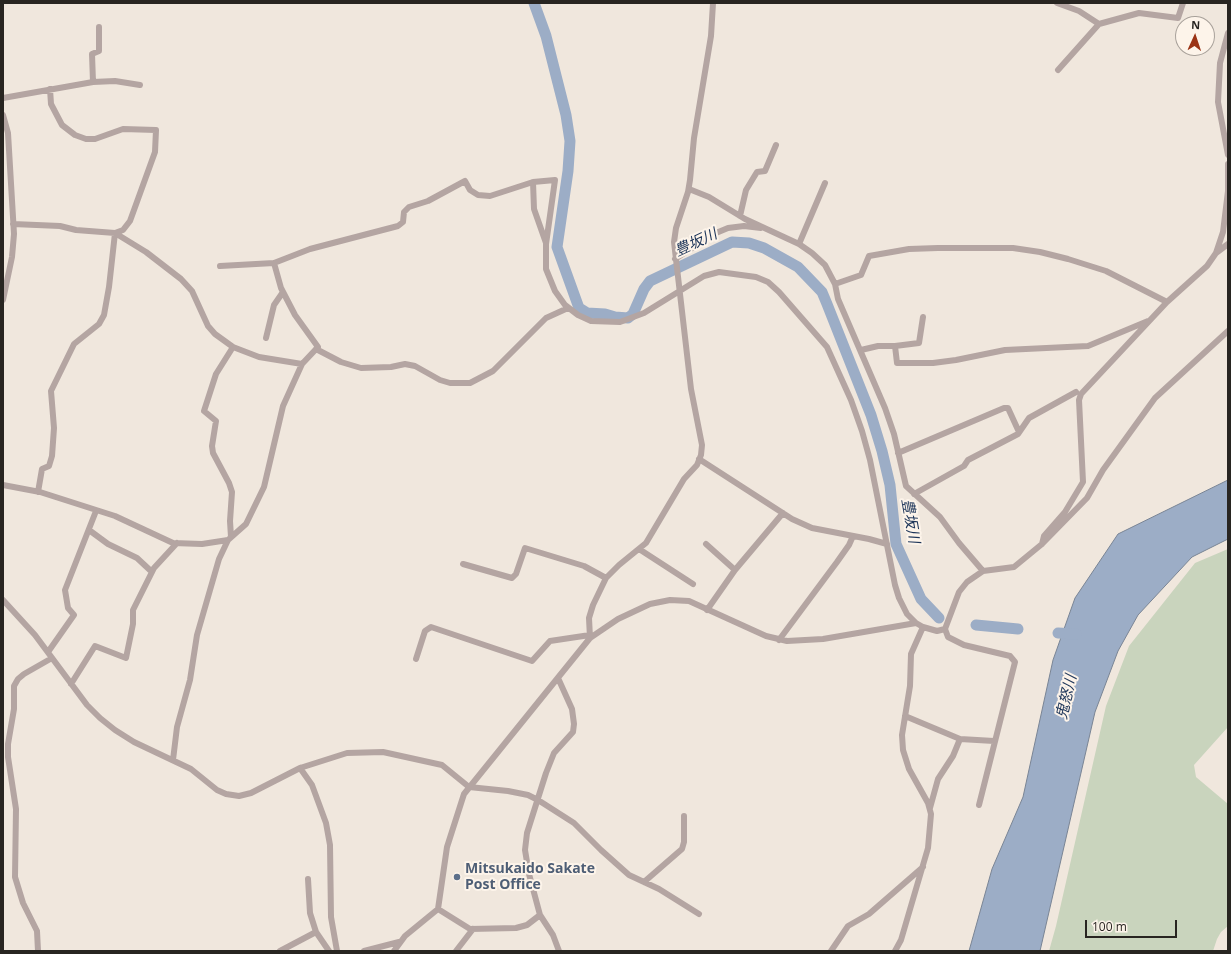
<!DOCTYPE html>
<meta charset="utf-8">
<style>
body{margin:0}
#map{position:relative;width:1231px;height:954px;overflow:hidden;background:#f0e7dd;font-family:"Open Sans",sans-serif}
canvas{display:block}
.frame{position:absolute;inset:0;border:4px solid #282521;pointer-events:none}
.north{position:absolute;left:1175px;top:16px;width:40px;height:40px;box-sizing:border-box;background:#fdf4ea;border:1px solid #a8a19a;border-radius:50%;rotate:3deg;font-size:11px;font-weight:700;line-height:16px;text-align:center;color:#282521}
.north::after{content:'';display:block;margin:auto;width:14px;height:18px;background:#9b3315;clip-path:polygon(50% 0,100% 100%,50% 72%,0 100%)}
.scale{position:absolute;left:1085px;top:920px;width:92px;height:18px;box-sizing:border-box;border:2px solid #282521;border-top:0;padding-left:5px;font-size:12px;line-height:14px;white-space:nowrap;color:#282521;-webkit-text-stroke:3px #fdf4ea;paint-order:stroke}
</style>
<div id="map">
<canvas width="1231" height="954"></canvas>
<div class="frame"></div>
<div class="north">N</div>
<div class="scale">100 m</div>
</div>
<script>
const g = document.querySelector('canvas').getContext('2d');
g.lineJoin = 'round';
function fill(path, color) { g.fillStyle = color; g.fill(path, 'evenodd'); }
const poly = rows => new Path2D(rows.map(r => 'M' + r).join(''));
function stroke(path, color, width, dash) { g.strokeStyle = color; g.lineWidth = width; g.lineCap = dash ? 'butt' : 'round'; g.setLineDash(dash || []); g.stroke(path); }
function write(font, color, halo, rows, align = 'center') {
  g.font = font + ' "Open Sans","Noto Sans JP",sans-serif'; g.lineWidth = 4; g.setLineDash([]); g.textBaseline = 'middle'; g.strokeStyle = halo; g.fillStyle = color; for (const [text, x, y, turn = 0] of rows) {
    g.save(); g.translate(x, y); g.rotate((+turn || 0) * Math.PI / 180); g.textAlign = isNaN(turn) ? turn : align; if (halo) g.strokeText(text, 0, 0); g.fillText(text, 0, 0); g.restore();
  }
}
fill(poly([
 [1228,549,1228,727,1194,765,1196,777,1228,804,1228,926,1221,932,1217,939,1213,951,1049,951,1056,926,1106,706,1129,646,1195,563]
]), '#c9d4bd');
const water = poly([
 [1228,480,1228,539,1192,557,1138,615,1118,651,1095,712,1040,951,969,951,992,869,1023,797,1053,660,1075,598,1118,534,1228,480]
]);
fill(water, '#9cadc6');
stroke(water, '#798494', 1);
stroke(poly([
 [534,3,546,36,566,115,570,141,568,171,557,247,579,308,587,313,605,314,615,317,628,318,633,314,644,289,650,281,732,242,749,243,764,248,798,267,822,292,827,304,871,415,882,451,890,485,896,544,921,599,939,618],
 [976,625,1018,629],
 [1058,633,1076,634]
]), '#9cadc6', 11);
stroke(poly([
 [1057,3,1079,11,1099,24,1139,13,1178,18,1183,3],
 [1228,33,1220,63,1218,102,1228,155],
 [1058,70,1099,24],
 [93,82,92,54,99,51,99,27],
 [3,98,93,82,115,81,140,85],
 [3,115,8,133,14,234,12,257,3,300],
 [533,182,534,209,546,243],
 [689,189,709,197,745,219,799,244,812,253,825,265,835,284,838,299,885,408,894,434,906,486,940,517,959,543,983,571],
 [740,216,746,190,757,172,765,171,776,145],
 [13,224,60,226,76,230,115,233,123,230,130,221,155,152,156,130,123,129,95,139,86,139,75,135,62,125,51,104,50,89],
 [799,244,825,183],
 [1216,253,1228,244],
 [675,259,716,233,728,228,744,226,761,228],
 [220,266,274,263,310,249,398,226,403,222,404,212,409,207,428,201,465,181,470,190,478,195,490,196,533,182,555,180,546,244,546,269,555,291,565,305,578,315,591,321,620,322,644,313,704,276,719,272,756,277,768,282,779,292,827,347,851,400,862,431,870,460,895,585,899,598,907,614,916,623],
 [835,284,861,275,869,256,909,249,938,248,1013,248,1040,252,1068,259,1106,271,1167,302],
 [266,338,274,305,283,292],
 [895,346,897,363,933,363,956,360,1005,350,1088,346,1148,321],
 [316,349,341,362,361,368,391,367,405,364,415,366,440,380,450,383,470,383,493,371,546,318,568,308],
 [861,350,878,346,895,346,919,343,923,317],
 [898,453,1004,408,1008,408,1019,432],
 [699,459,792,519,812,528,869,539,887,544],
 [3,485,40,492,115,516,173,543,202,544,228,540,246,524,264,487,283,406,302,364],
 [38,492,42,469,49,466,52,456,54,428,51,391,74,344,99,324,104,315,109,287,115,233,146,252,181,279,192,291,208,326,215,334,233,347],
 [914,494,964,466,968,460,1018,434,1029,418,1076,392],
 [89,530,108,544,137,558,152,572],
 [231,537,230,521,232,492,229,483,213,453,212,446,216,421,204,411,216,374,233,347,259,357,302,364,318,347,295,315,281,288,274,263],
 [706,544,735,570,707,610],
 [1042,544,1044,536,1065,512,1083,482,1079,400,1081,394,1167,302,1207,266,1216,253,1223,232,1228,191,1228,164],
 [639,549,693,584],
 [463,564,512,578,516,574,525,548,584,566,606,578],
 [735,570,783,513],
 [3,600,35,635,87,705,100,718,115,730,134,742,191,769,217,790,226,794,239,796,251,793,300,768,347,753,383,752,442,765,469,787,508,791,528,795,538,800,574,823,601,850,629,875,659,889,699,914],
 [945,629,948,637,964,645,1010,656,1015,662,979,805],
 [590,638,589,618,593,605,606,578,619,565,646,543,684,479,697,465,701,455,702,445,691,389,674,242,676,228,688,192,690,180,694,138,711,36,713,3],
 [779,640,837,562,849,545,853,536],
 [48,652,74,615,68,608,65,590,96,511],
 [416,659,425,631,431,627,532,661,550,641,590,635],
 [558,678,572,709,574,724,573,732,554,753,546,773,527,833,525,850,529,874,540,915,553,935,559,951],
 [71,684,95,646,126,658,133,624,133,610,154,568,177,543],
 [905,716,960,739,994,741],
 [173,760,177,727,190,680,197,635,219,559,228,540],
 [300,768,312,785,326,823,330,845,331,917,337,951],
 [930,808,938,779,953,756,960,739],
 [308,879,310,913,316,932,329,951],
 [644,882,682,849,684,842,684,816],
 [438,909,470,929,516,928,527,925,540,915],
 [38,951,37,931,23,903,15,877,16,809,8,757,8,744,14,709,14,686,18,679,24,674,52,658],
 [280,951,316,932],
 [364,951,399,942],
 [394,951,405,936,438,909,447,847,464,794,590,638,618,619,650,604,670,600,689,601,766,636,787,641,823,639,916,623,923,627,937,631,945,629,959,592,967,582,983,571,1014,567,1042,544,1087,498,1103,470,1155,398,1228,331],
 [456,951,473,929],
 [831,951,848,926,869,914,923,867],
 [895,951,901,940,928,848,931,814,928,803,909,769,903,750,902,735,910,686,911,654,923,627]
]), '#b4a5a2', 6);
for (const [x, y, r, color] of [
 [457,877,4,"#5c6f8a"]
]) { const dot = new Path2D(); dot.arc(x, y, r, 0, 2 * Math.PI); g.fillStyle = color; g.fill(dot); stroke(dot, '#fdf4ea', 1.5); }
write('bold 14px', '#4e5e75', '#fdf4ea', [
 ["Mitsukaido Sakate",465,869],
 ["Post Office",465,885]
], 'left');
write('italic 15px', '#1d3559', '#fdf4ea', [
 ["豊坂川",696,243,-25],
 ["豊坂川",910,521,80],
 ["鬼怒川",1067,697,-77]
]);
</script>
